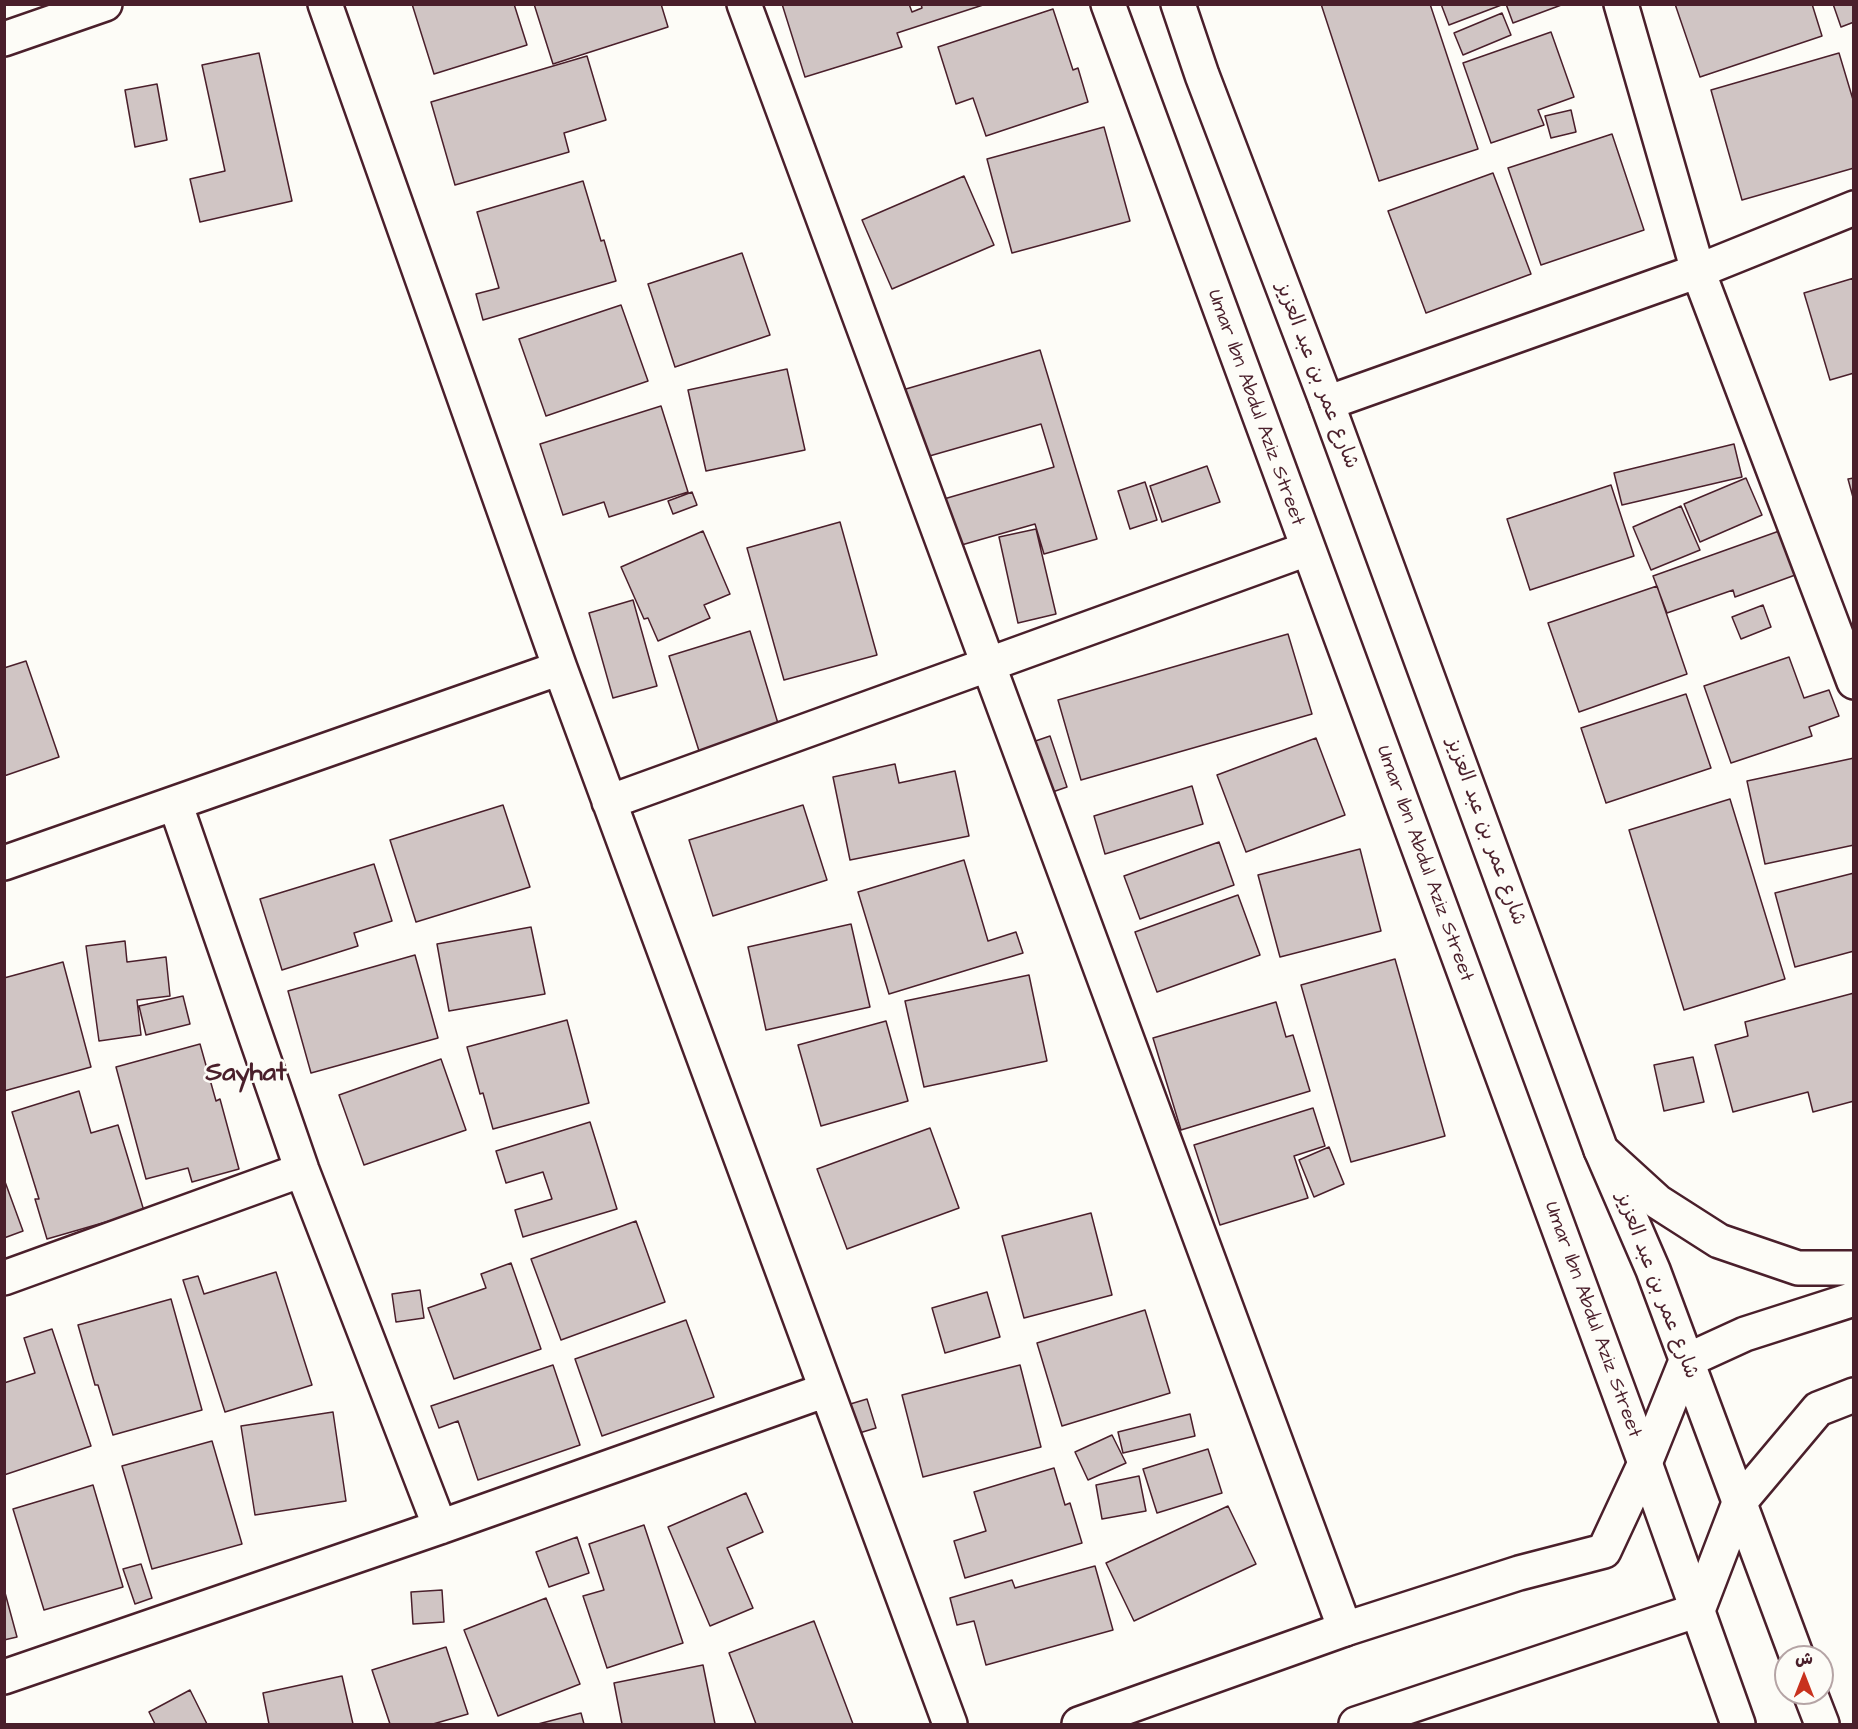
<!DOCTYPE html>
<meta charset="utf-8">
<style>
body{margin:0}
#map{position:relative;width:1858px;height:1729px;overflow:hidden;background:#fdfcf7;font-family:"Architects Daughter","Playpen Sans Arabic",sans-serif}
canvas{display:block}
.frame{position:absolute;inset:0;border:6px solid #4a1f2b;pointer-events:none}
.north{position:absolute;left:1774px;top:1645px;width:60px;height:60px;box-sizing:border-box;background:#fdfcf7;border:2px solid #b5a4a5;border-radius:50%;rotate:0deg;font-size:16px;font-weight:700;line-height:24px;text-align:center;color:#4a1f2b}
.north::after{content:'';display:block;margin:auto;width:21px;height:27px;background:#c8321e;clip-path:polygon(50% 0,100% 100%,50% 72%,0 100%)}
</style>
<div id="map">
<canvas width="1858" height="1729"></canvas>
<div class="frame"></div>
<div class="north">ش</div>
</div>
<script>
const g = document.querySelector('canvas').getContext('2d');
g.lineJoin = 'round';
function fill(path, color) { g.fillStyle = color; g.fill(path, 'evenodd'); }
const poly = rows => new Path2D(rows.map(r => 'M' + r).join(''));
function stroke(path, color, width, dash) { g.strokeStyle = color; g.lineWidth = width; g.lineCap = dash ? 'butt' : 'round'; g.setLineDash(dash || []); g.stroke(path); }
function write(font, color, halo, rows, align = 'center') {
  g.font = font + ' "Architects Daughter","Playpen Sans Arabic",sans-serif'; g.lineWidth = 5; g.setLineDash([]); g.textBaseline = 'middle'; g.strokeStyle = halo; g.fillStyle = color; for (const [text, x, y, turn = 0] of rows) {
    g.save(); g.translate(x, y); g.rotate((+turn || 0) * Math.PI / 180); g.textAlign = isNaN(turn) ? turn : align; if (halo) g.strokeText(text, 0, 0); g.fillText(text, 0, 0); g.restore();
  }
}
const building = poly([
 [412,4,514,4,527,45,434,74,412,4],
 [534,4,661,4,668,27,553,64,534,4],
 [782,4,909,4,912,12,922,8,921,4,986,4,897,33,902,47,805,77,782,4],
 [1321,4,1430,4,1478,149,1379,181,1321,4],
 [1441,4,1504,4,1449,25,1441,4],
 [1506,4,1564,4,1513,23,1506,4],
 [1675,4,1812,4,1822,36,1700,77,1675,4],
 [1833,4,1854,4,1854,22,1841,27,1833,4],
 [1053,9,1073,70,1078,68,1088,102,986,136,973,98,956,104,938,47,1053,9],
 [1502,13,1511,35,1463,55,1454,33,1502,13],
 [1551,32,1574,97,1538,110,1544,125,1491,143,1463,63,1551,32],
 [259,53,292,201,200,222,190,179,225,171,202,65,259,53],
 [1839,53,1854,103,1854,168,1742,200,1711,90,1839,53],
 [587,56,606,120,564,133,569,152,455,185,431,102,587,56],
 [157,84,167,140,135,147,125,90,157,84],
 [1571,110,1576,132,1551,138,1545,116,1571,110],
 [1104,127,1130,221,1012,253,987,159,1104,127],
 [1612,134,1644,230,1541,265,1508,168,1612,134],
 [1493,173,1531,274,1426,313,1388,211,1493,173],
 [964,176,994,245,892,289,862,220,964,176],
 [583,181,601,241,604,240,616,281,483,320,476,294,499,288,477,212,583,181],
 [742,253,770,335,675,367,648,284,742,253],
 [1854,278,1854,373,1830,380,1804,293,1854,278],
 [621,305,648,381,546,416,519,339,621,305],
 [1040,350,1097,539,1044,554,1035,524,951,548,937,501,1054,467,1041,424,919,459,899,391,1040,350],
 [787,369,805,450,706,471,688,390,787,369],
 [661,406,688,492,609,517,604,502,563,515,540,444,661,406],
 [1734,444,1742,477,1622,505,1614,473,1734,444],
 [1207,466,1220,502,1162,522,1150,486,1207,466],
 [1746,478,1762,515,1700,542,1684,504,1746,478],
 [1854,478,1854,501,1848,479,1854,478],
 [1145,482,1157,520,1130,529,1118,491,1145,482],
 [1611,485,1634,556,1530,590,1507,519,1611,485],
 [692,492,697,505,673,514,668,501,692,492],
 [1681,506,1700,550,1651,570,1633,527,1681,506],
 [840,522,877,655,784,680,747,548,840,522],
 [1036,529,1056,614,1018,623,999,537,1036,529],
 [1782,530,1798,574,1735,597,1733,590,1667,613,1653,576,1782,530],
 [703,531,730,594,704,605,710,618,658,641,648,618,644,619,621,567,703,531],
 [1657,586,1687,674,1579,712,1548,623,1657,586],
 [633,600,657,686,613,698,589,613,633,600],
 [1763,605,1771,627,1741,639,1732,617,1763,605],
 [750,631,780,730,700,754,669,656,750,631],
 [1288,634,1312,714,1081,780,1058,700,1288,634],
 [1789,657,1804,698,1829,690,1839,716,1809,727,1812,736,1731,763,1704,686,1789,657],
 [26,661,59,757,4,776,4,668,26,661],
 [1686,694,1711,768,1606,803,1581,728,1686,694],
 [1050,736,1067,787,1038,797,1021,746,1050,736],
 [1316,738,1345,815,1246,852,1217,775,1316,738],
 [1854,758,1854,845,1765,864,1747,781,1854,758],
 [895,764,899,783,955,771,969,836,850,860,833,777,895,764],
 [1192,786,1203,824,1105,854,1094,816,1192,786],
 [1730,799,1785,979,1684,1010,1629,830,1730,799],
 [503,805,530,887,416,922,390,840,503,805],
 [803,805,827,880,713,916,689,840,803,805],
 [1219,842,1234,885,1140,919,1124,876,1219,842],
 [1360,849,1381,931,1280,957,1258,875,1360,849],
 [964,860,988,941,1016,932,1023,953,889,994,858,892,964,860],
 [374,864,392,921,354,933,358,946,282,970,260,899,374,864],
 [1854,873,1854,951,1795,967,1775,893,1854,873],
 [1238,895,1260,955,1157,992,1135,932,1238,895],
 [851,924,870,1007,766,1030,748,947,851,924],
 [531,927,545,994,449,1011,437,944,531,927],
 [125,941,127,962,166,957,170,996,137,1000,141,1035,99,1041,86,946,125,941],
 [415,955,438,1038,311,1073,288,991,415,955],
 [1395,959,1445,1136,1351,1162,1301,985,1395,959],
 [63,962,91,1067,4,1091,4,978,63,962],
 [1029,975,1047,1061,924,1087,905,1001,1029,975],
 [1854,993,1854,1101,1813,1112,1808,1092,1733,1112,1715,1045,1748,1036,1745,1022,1854,993],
 [183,996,190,1024,146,1035,139,1006,183,996],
 [1276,1002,1286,1037,1293,1035,1310,1091,1181,1130,1153,1038,1276,1002],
 [567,1020,589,1103,493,1129,483,1093,480,1094,467,1047,567,1020],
 [886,1021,908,1101,821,1126,798,1045,886,1021],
 [200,1044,216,1101,220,1099,239,1169,192,1182,188,1168,146,1179,116,1067,200,1044],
 [1693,1057,1704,1102,1664,1111,1654,1065,1693,1057],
 [441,1059,466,1130,364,1165,339,1095,441,1059],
 [79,1091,91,1133,118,1125,144,1211,47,1239,35,1199,39,1199,12,1112,79,1091],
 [1313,1108,1325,1146,1294,1156,1308,1198,1220,1225,1194,1145,1313,1108],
 [590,1122,617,1209,523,1237,515,1210,552,1199,543,1172,506,1183,496,1151,590,1122],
 [930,1128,959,1208,847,1249,817,1169,930,1128],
 [1329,1147,1344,1184,1314,1197,1299,1160,1329,1147],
 [4,1179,23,1231,4,1238,4,1179],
 [1091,1213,1112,1295,1024,1318,1002,1236,1091,1213],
 [636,1221,665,1302,561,1340,531,1259,636,1221],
 [511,1263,541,1349,454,1379,428,1308,486,1288,481,1274,511,1263],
 [276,1272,312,1385,225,1412,183,1280,198,1276,204,1294,276,1272],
 [420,1290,424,1318,396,1322,392,1294,420,1290],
 [987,1292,1000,1337,945,1353,932,1308,987,1292],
 [171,1299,202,1410,113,1435,98,1385,95,1385,78,1325,171,1299],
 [1145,1310,1170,1393,1062,1426,1037,1343,1145,1310],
 [686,1320,714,1397,602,1436,575,1359,686,1320],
 [52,1329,91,1446,4,1475,4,1383,35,1373,24,1338,52,1329],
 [553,1365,580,1445,478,1480,458,1421,439,1428,431,1406,553,1365],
 [1020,1365,1041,1447,923,1477,902,1395,1020,1365],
 [867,1399,876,1428,856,1434,847,1405,867,1399],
 [333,1412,346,1501,255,1515,241,1426,333,1412],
 [1190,1414,1195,1436,1123,1453,1118,1432,1190,1414],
 [1112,1435,1126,1463,1088,1480,1075,1452,1112,1435],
 [212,1441,242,1544,152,1569,122,1466,212,1441],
 [1208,1449,1222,1493,1157,1513,1143,1469,1208,1449],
 [1054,1468,1065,1505,1070,1503,1082,1543,965,1578,954,1541,986,1531,974,1492,1054,1468],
 [1139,1476,1146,1511,1102,1519,1096,1485,1139,1476],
 [93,1485,123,1587,44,1610,13,1509,93,1485],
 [746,1493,763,1532,727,1548,753,1608,710,1626,668,1527,746,1493],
 [1228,1506,1256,1564,1134,1621,1106,1563,1228,1506],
 [644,1525,683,1643,607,1668,583,1596,604,1590,589,1544,644,1525],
 [577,1537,589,1573,549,1587,536,1552,577,1537],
 [141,1564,152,1598,135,1604,123,1569,141,1564],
 [1095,1566,1113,1630,986,1665,974,1621,957,1625,950,1598,1012,1580,1015,1588,1095,1566],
 [4,1589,17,1637,4,1640,4,1589],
 [442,1590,444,1622,413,1624,411,1592,442,1590],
 [546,1598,580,1684,498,1716,464,1630,546,1598],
 [814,1621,853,1724,756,1724,729,1653,814,1621],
 [446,1647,468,1714,433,1724,390,1724,372,1670,446,1647],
 [703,1665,715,1724,622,1724,614,1683,703,1665],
 [342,1676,353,1724,269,1724,263,1693,342,1676],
 [190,1690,207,1724,155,1724,149,1712,190,1690],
 [581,1713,584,1724,538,1724,581,1713]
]);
fill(building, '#d0c5c4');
stroke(building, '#4a1f2b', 1.5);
const minor = poly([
 [325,4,560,668,950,1724],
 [744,4,1345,1629],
 [1621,4,1698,271,1854,682],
 [4,39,105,4],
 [1327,403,1698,271,1854,208],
 [609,802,1307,549],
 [175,803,302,1170,440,1527],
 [4,863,560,668],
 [4,1278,302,1170],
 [4,1677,440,1527,826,1390]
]);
const tertiary = poly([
 [1601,1150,1658,1202,1719,1241,1798,1268,1854,1268],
 [1079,1724,1345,1629,1519,1573,1604,1551,1645,1463,1686,1361,1745,1334,1854,1299],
 [1356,1724,1698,1610,1739,1503,1818,1409,1854,1395]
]);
const secondary = poly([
 [1108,4,1645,1463,1738,1724],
 [1178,4,1202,75,1327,403,1601,1150,1653,1270,1797,1657],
 [1810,1693,1822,1724]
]);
stroke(minor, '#4a1f2b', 38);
stroke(tertiary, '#4a1f2b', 38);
stroke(secondary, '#4a1f2b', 38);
stroke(minor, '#fdfcf7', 33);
stroke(tertiary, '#fdfcf7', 33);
stroke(secondary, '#fdfcf7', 33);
write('20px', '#4a1f2b', '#fdfcf7', [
 ["شارع عمر بن عبد العزيز",1316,376,69],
 ["Umar Ibn Abdul Aziz Street",1255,408,70],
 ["شارع عمر بن عبد العزيز",1485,832,70],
 ["Umar Ibn Abdul Aziz Street",1424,864,70],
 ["شارع عمر بن عبد العزيز",1656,1286,69],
 ["Umar Ibn Abdul Aziz Street",1592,1320,70]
]);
write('bold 26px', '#4a1f2b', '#fdfcf7', [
 ["Sayhat",246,1075]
]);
</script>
